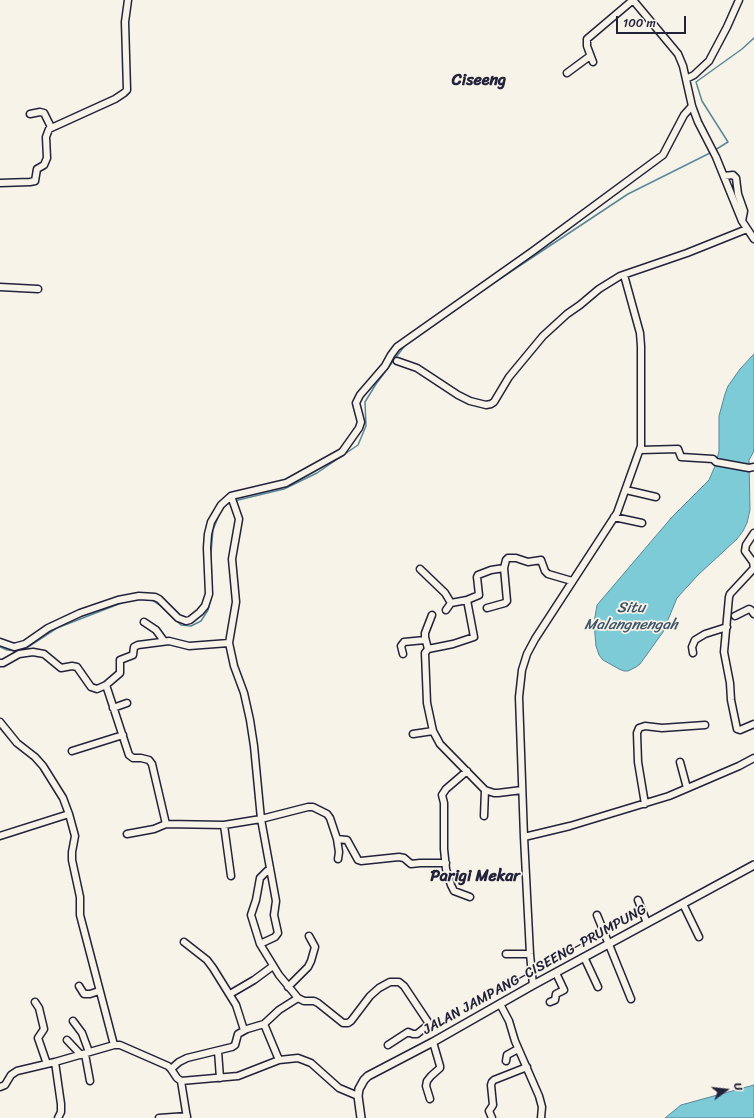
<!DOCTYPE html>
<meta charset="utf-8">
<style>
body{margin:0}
#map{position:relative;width:754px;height:1118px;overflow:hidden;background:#f7f3e8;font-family:Sriracha,sans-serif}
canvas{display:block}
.north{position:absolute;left:706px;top:1070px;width:40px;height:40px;-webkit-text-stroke:3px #f7f3e8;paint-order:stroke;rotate:75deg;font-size:11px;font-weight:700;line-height:16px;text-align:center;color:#22223b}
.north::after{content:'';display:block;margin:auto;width:14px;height:18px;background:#22223b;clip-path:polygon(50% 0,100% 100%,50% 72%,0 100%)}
.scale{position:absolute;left:616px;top:16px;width:70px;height:18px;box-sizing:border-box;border:2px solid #22223b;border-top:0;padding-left:5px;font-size:12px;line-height:14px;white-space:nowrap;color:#22223b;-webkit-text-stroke:3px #f7f3e8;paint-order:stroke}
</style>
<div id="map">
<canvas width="754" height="1118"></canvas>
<div class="north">U</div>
<div class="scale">100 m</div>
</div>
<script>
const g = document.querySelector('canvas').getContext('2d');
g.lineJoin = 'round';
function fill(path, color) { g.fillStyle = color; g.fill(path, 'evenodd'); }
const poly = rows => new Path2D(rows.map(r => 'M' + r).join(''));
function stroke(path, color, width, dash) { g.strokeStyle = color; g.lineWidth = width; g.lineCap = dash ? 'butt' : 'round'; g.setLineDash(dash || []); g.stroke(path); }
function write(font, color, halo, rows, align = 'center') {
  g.font = font + ' Sriracha,sans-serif'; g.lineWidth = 3.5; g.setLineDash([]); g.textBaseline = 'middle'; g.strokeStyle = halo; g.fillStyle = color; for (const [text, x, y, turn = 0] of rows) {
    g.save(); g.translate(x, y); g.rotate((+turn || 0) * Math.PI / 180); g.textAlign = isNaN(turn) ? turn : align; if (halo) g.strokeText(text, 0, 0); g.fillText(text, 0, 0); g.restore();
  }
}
const water = poly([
 [754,354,754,451,749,460,750,510,747,523,743,531,737,539,698,575,677,598,663,632,640,664,636,667,628,671,624,671,619,669,603,660,599,655,596,646,594,623,597,605,672,517,709,480,715,466,717,459,719,451,719,416,725,394,728,386,740,369,754,354],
 [754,1085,754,1118,665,1118,681,1105,754,1085]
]);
fill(water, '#7ccbd7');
stroke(water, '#588799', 1);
stroke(poly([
 [715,150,728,142,702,101,696,82,742,49,754,38],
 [471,298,628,194,712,152],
 [234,501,284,489,317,473,358,445,366,426,365,402,376,384,406,344],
 [212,594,211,553,213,530,221,510,227,504,231,503],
 [152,600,160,605,181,625,191,626,201,621,208,610,211,598],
 [0,647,7,650,19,651,28,647,57,628,124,602]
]), '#588799', 1.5);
const minor = poly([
 [633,0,678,54,683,66,692,106,698,122,716,157,742,221,754,239],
 [593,62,587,46,587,39,633,0],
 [567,73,590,56],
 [686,79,694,75,709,61,727,27,739,0],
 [30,114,40,112,44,113,51,127],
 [724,176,733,175,736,178,738,194,744,211,742,221],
 [0,183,30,182,35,181,37,169,44,165,47,158,46,137,49,129,115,99,124,93,127,90,125,22,128,0],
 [0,287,38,289],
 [397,361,417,368,458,395,470,401,486,405,491,404,494,402,509,377,543,336,567,314,580,305,599,289,620,276,687,253,747,229],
 [640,450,678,449,681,457,713,459,716,462,749,468,754,467],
 [626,490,656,497],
 [231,496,239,519,232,559,236,602,229,643,234,666,244,693,250,720,254,746,261,819,276,901,274,915,278,933,275,937,260,944,279,975,298,998,279,1010,264,1024,279,1060],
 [614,517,642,523],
 [754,533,746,545,745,551,753,562,754,568,730,594,729,597,724,652,730,683,731,700,737,729,740,730,754,724],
 [420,569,445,593,451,603],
 [467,600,479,595,477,577,478,575,491,570,504,568],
 [487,608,505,603,507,601,504,568,506,560,508,558,516,558,528,562,541,560,545,571,548,574,572,581],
 [446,610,451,603,467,600,474,637,453,644,428,649,425,653,427,703,433,731,440,744,485,790,494,793,498,793,522,790],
 [735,616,749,609,751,610,754,614],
 [144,622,156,630,164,641],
 [0,642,14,647,25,644,48,628,80,613,118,600,139,596,155,597,159,599,178,618,186,621,190,620,200,612,205,606,209,594,207,548,208,534,211,522,221,505,231,496,286,483,342,452,359,428,361,422,356,403,360,395,385,366,391,355,397,347,533,251,663,155,684,115,692,106],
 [428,649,425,637,425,633,432,615],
 [693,653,692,647,695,640,705,634,727,627],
 [403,654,401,646,404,642,425,640],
 [0,663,3,663,19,654,33,652,44,654,61,668,72,666,77,667,91,687,97,689,106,685,129,755,133,758,141,758,149,760,152,764,166,824,224,825,261,819,308,807,313,807,327,814,330,818,337,839,339,852,338,859],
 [106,685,120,673,120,660,133,655,134,647,138,645,169,641,189,646,229,643],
 [113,708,127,703],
 [0,722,17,743,35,757,43,766,63,798,69,814,75,836,72,852,72,860,80,897,80,915,114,1045],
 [413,734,433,731],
 [72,751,123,735],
 [680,762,687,788],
 [467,771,446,789,442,795,444,803,444,849,446,869,451,885,454,891,470,897],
 [645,804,638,762,637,733,639,728,645,726,662,728,705,725],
 [484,816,485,790],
 [224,825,231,876],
 [127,834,154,829,166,824],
 [0,836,69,814],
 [524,837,570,826,669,796,739,766,754,758],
 [337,839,347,840,358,860,361,861,399,857,404,858,411,864,420,863,446,863],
 [638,900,647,923],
 [683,904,699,937],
 [597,915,631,999],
 [184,942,207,960,213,968,236,1005,244,1030],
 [260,944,251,915,256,900,260,878,270,868],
 [506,954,530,954],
 [584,957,598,987],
 [533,985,530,954,524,837,519,697,522,670,527,654,535,639,617,513,641,446,641,346,640,333,624,275],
 [79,986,84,994,90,994,99,991],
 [288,987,308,967,311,961,315,947,309,936],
 [230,994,254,980,273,966],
 [298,998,304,1001,314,1001,318,1003,343,1023,348,1023,351,1021,370,996,379,988,390,982,399,982,404,986,428,1022,428,1025,417,1034,413,1034,408,1032,388,1045],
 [35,1002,39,1008,44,1029,38,1038,47,1064],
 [550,1002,555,1000,556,994,564,990,556,973],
 [500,1004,509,1021,515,1041,539,1096,542,1107,541,1118],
 [73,1021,82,1033,89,1052],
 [67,1040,81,1055],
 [218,1051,220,1078],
 [85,1054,90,1081],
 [506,1061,507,1055,518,1049],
 [55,1062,61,1104,61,1112,58,1118],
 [171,1069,179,1062,187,1058,232,1047,235,1045,238,1034,247,1029,264,1024],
 [181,1081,187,1118],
 [0,1087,5,1085,11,1075,17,1071,55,1062,114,1045,120,1045,168,1066,171,1069,177,1078,181,1081,238,1076,279,1060,298,1058,311,1063,339,1088,358,1096],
 [430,1099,426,1086,427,1081,431,1076,440,1068,440,1066,433,1042],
 [159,1118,187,1116],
 [492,1118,489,1111,493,1105,491,1085,492,1082,494,1080,527,1067]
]);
const major = poly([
 [361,1118,358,1096,359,1089,364,1080,368,1076,433,1042,533,985,754,865]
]);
stroke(minor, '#22223b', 9);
stroke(major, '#22223b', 10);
stroke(minor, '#f7f3e8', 6);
stroke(major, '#f7f3e8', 7);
write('14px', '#22223b', '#f7f3e8', [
 ["JALAN JAMPANG–CISEENG–PRUMPUNG",535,970,-29]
]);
write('italic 15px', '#3d556a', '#f7f3e8', [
 ["Situ",631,608],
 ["Malangnengah",631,625]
]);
write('bold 16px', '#22223b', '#f7f3e8', [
 ["Ciseeng",479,81],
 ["Parigi Mekar",475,877]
]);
</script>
